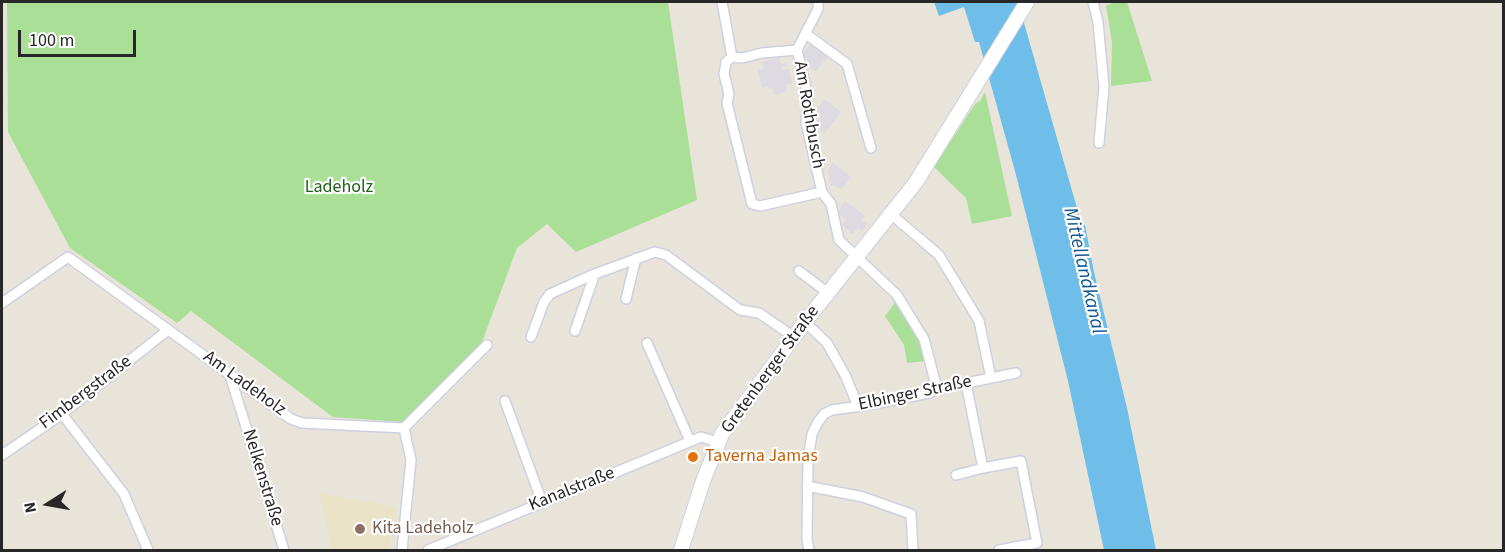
<!DOCTYPE html>
<meta charset="utf-8">
<style>
body{margin:0}
#map{position:relative;width:1505px;height:552px;overflow:hidden;background:#e9e4d9;font-family:"Source Sans 3",sans-serif}
canvas{display:block}
.frame{position:absolute;inset:0;border:3px solid #272727;pointer-events:none}
.north{position:absolute;left:18px;top:474px;width:60px;height:60px;-webkit-text-stroke:4px #fff;paint-order:stroke;rotate:259deg;font-size:16px;font-weight:700;line-height:24px;text-align:center;color:#272727}
.north::after{content:'';display:block;margin:auto;width:21px;height:27px;background:#272727;clip-path:polygon(50% 0,100% 100%,50% 72%,0 100%)}
.scale{position:absolute;left:18px;top:30px;width:118px;height:27px;box-sizing:border-box;border:3px solid #272727;border-top:0;padding-left:8px;font-size:18px;line-height:21px;white-space:nowrap;color:#272727;-webkit-text-stroke:4px #fff;paint-order:stroke}
</style>
<div id="map">
<canvas width="1505" height="552"></canvas>
<div class="frame"></div>
<div class="north">N</div>
<div class="scale">100 m</div>
</div>
<script>
const g = document.querySelector('canvas').getContext('2d');
g.lineJoin = 'round';
function fill(path, color) { g.fillStyle = color; g.fill(path, 'evenodd'); }
const poly = rows => new Path2D(rows.map(r => 'M' + r).join(''));
function stroke(path, color, width, dash) { g.strokeStyle = color; g.lineWidth = width; g.lineCap = dash ? 'butt' : 'round'; g.setLineDash(dash || []); g.stroke(path); }
function write(font, color, halo, rows, align = 'center') {
  g.font = font + ' "Source Sans 3",sans-serif'; g.lineWidth = 4.5; g.setLineDash([]); g.textBaseline = 'middle'; g.strokeStyle = halo; g.fillStyle = color; for (const [text, x, y, turn = 0] of rows) {
    g.save(); g.translate(x, y); g.rotate((+turn || 0) * Math.PI / 180); g.textAlign = isNaN(turn) ? turn : align; if (halo) g.strokeText(text, 0, 0); g.fillText(text, 0, 0); g.restore();
  }
}
fill(poly([
 [812,41,829,55,816,72,808,66,807,59,802,55],
 [779,58,781,64,787,63,788,66,782,68,782,70,789,69,792,83,786,85,787,92,774,95,772,88,769,89,768,86,762,88,758,70,764,68,762,62],
 [823,100,826,100,841,112,825,133,819,129,816,116,816,110],
 [832,162,851,177,842,189,831,185,828,171],
 [845,201,865,216,862,220,867,224,862,231,858,228,853,234,842,225,846,220,840,216,839,210]
]), '#dddae2');
fill(poly([
 [319,493,397,507,389,550,332,550]
]), '#ebe3c8');
fill(poly([
 [7,2,668,2,697,200,576,252,547,224,517,248,482,342,403,422,333,417,191,311,177,323,70,248,8,132],
 [1115,2,1127,2,1152,81,1111,86,1112,42,1106,6],
 [985,92,1012,216,972,224,966,198,934,167,975,104,980,101],
 [897,300,923,341,927,361,907,363,904,345,885,316]
]), '#a9df96');
fill(poly([
 [934,2,1018,2,1081,222,1085,225,1094,272,1127,408,1156,550,1104,550,1068,381,1015,171,979,42,975,42,964,7,939,16]
]), '#6ebee9');
const street = poly([
 [722,2,732,57],
 [818,2,818,9,797,50,808,97,806,123,822,192,831,204,839,240,897,295,924,339,937,389],
 [1093,2,1098,22,1104,87,1099,143],
 [806,34,847,64,871,148],
 [797,50,762,53,742,58,732,57,726,62,724,74,729,94,727,103,752,204,760,206,822,192],
 [892,215,939,255,979,321,991,378],
 [799,271,828,293],
 [626,299,636,258],
 [2,303,68,257,291,419,302,423,404,428,487,345],
 [805,322,827,343,845,375,858,406],
 [575,331,593,279,592,275],
 [531,337,544,302,550,294,592,275,655,252,666,255,740,310,759,313,794,337],
 [647,343,690,441],
 [229,372,284,550],
 [966,383,983,468,1021,461,1037,543,999,550],
 [505,401,542,502],
 [62,414,124,494,148,550],
 [2,455,62,414,168,330],
 [956,475,983,468],
 [807,486,863,497,911,514,913,550],
 [402,550,411,460,404,428],
 [428,550,701,437,718,442],
 [809,550,807,539,808,459,812,434,818,422,824,414,832,410,868,405,929,393,937,389,1016,373]
]);
const secondary = poly([
 [681,550,703,481,722,434,805,322,916,182,1027,2]
]);
stroke(street, '#ced0e0', 12);
stroke(secondary, '#ced0e0', 16);
stroke(street, '#fff', 9);
stroke(secondary, '#fff', 14);
for (const [x, y, r, color] of [
 [693,457,6,"#e8710a"],
 [360,529,6,"#8d6e63"]
]) { const dot = new Path2D(); dot.arc(x, y, r, 0, 2 * Math.PI); g.fillStyle = color; g.fill(dot); stroke(dot, '#fff', 2); }
write('18px', '#272727', '#fff', [
 ["Am Rothbusch",808,115,80],
 ["Gretenberger Straße",771,370,-54],
 ["Am Ladeholz",244,384,36],
 ["Fimbergstraße",86,393,-37],
 ["Elbinger Straße",915,394,-12],
 ["Nelkenstraße",262,478,73],
 ["Kanalstraße",572,490,-22]
]);
write('18px', '#24601b', '#fff', [
 ["Ladeholz",339,188]
]);
write('18px', '#c56008', '#fff', [
 ["Taverna Jamas",705,457]
], 'left');
write('18px', '#785e54', '#fff', [
 ["Kita Ladeholz",372,529]
], 'left');
write('italic 20px', '#125a90', '#fff', [
 ["Mittellandkanal",1083,271,77]
]);
</script>
